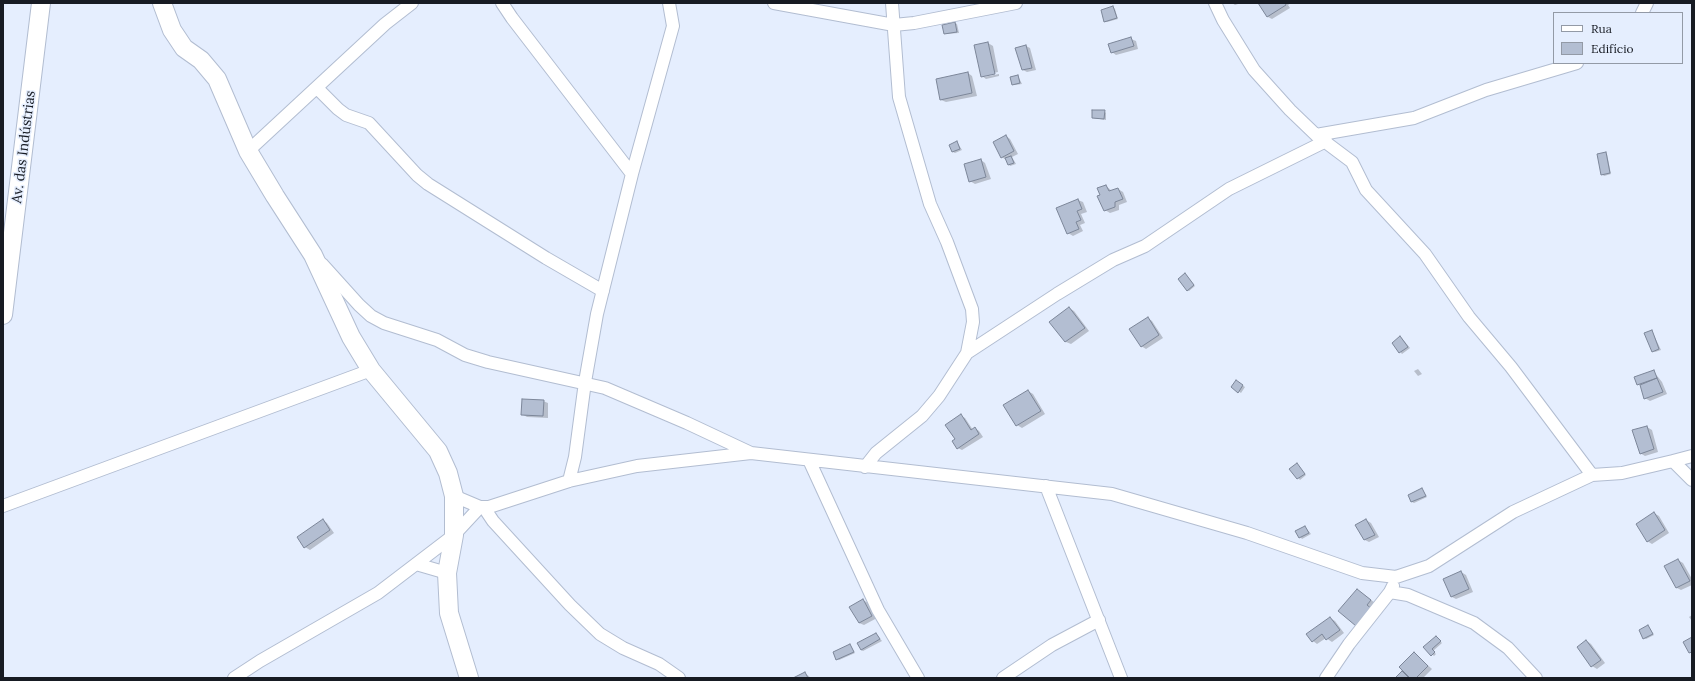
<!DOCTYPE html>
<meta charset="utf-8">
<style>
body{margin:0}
#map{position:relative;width:1695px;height:681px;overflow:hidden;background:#e5eefe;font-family:Lora,serif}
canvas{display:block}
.frame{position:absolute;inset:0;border:4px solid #171b23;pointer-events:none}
.legend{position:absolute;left:1553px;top:12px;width:130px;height:52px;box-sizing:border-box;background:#e5eefe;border:1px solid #939aa6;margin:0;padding:5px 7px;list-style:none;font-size:12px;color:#171b23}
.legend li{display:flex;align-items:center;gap:8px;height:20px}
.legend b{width:20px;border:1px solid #939aa6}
</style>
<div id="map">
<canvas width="1695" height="681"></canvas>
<div class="frame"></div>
<ul class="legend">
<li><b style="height:5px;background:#fff"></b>Rua</li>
<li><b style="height:11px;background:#b3bed2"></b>Edifício</li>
</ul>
</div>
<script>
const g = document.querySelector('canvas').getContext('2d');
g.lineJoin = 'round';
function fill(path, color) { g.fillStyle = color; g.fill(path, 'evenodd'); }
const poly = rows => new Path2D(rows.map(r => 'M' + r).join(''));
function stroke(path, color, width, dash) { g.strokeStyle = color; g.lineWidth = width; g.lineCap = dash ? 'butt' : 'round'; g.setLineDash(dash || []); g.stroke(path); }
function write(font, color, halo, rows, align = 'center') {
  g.font = font + ' Lora,serif'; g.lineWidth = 3; g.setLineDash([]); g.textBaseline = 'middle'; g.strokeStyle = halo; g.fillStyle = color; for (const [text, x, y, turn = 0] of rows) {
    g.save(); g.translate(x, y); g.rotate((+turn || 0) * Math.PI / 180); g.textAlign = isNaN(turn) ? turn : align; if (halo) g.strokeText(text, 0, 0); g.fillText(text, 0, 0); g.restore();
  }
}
fill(poly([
 [1232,3,1237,3,1238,4,1235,5],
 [1259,3,1291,3,1288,5,1290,8,1272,19,1268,17],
 [1113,7,1115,9,1118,19,1107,22,1105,21],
 [955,23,957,24,959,33,945,34],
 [1131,39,1136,41,1138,49,1116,55,1112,52],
 [988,43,993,46,998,72,984,75,984,77,999,74,999,76,986,79,982,76],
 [1026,46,1030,48,1036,70,1027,72,1023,70],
 [968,73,972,76,977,96,946,102,941,100],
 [1018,76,1022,84,1015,85,1013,84],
 [1104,111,1106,113,1106,120,1093,118],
 [1006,136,1010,139,1018,154,1012,157,1016,164,1010,166,1006,160,1002,157],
 [957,142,962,150,955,153,953,152],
 [1605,153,1607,154,1611,174,1604,176,1602,174],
 [981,160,985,163,991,179,975,184,970,181],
 [1106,186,1112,191,1118,189,1123,192,1127,202,1119,205,1119,210,1110,213,1105,210,1101,195],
 [1078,200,1083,202,1087,212,1081,214,1085,223,1080,225,1083,231,1073,236,1068,233],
 [1185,274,1195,286,1189,291,1187,290],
 [1069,308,1074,311,1089,331,1071,344,1066,342,1051,322],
 [1148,318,1152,321,1163,338,1146,349,1141,346],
 [1652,331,1661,350,1655,352,1653,351],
 [1401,337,1410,348,1402,354,1393,343],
 [1418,369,1422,374,1418,376,1414,371],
 [1654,372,1662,382,1667,394,1650,401,1645,398,1641,385,1637,385],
 [1237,382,1245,387,1241,393,1233,387],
 [1028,391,1033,394,1045,414,1022,428,1017,425],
 [543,401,548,403,548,418,527,417,522,414],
 [961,416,965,418,973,430,975,428,979,431,983,437,962,450,958,448,956,439],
 [1647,427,1652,430,1658,452,1645,456,1640,453],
 [1297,464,1306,475,1300,480,1291,469],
 [1422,489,1427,497,1414,503,1412,502,1409,495],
 [1654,513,1659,516,1669,533,1652,544,1647,541],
 [323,520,327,523,334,533,310,550,305,547],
 [1366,520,1371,523,1379,537,1369,542,1365,540,1357,525],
 [1305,527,1311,534,1302,539,1296,531],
 [1678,560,1683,563,1692,579,1692,585,1681,590,1677,588,1665,567],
 [1461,572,1466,575,1473,592,1456,599,1452,597],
 [1362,593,1375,603,1361,628],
 [863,600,868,603,877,618,864,625,859,623],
 [1692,615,1692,621,1689,617],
 [1330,618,1335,621,1344,633,1332,642,1326,638,1317,644,1313,641],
 [1648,626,1654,635,1646,639,1644,638],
 [876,634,882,641,863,651,861,650],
 [1438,639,1442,643,1433,651,1436,654,1434,656,1425,648],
 [1587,641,1591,644,1605,663,1597,669,1592,666],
 [850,645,855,653,839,660,837,659],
 [1414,653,1432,669,1423,678,1411,678],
 [805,673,811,678,795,678]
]), '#0003');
const building = poly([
 [1258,3,1285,3,1286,5,1267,17,1258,3],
 [1113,6,1117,18,1104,22,1101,10,1113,6],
 [955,22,957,32,944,34,942,25,955,22],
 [1131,37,1134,46,1111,53,1108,44,1131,37],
 [988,42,995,74,981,77,974,45,988,42],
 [1026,45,1032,68,1022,70,1015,48,1026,45],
 [968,72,972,93,940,100,936,79,968,72],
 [1018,75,1020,83,1012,85,1010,77,1018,75],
 [1092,110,1105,110,1104,119,1092,118,1092,110],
 [1006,135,1014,151,1001,158,993,142,1006,135],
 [957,141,960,149,952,152,949,145,957,141],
 [1606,152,1610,173,1601,175,1597,154,1606,152],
 [1011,156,1014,163,1008,165,1005,158,1011,156],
 [981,159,986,177,969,182,964,164,981,159],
 [1106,185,1109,191,1118,188,1123,199,1115,202,1115,207,1104,211,1097,196,1100,195,1097,188,1106,185],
 [1078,199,1082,209,1077,211,1081,220,1076,222,1079,229,1067,234,1056,208,1078,199],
 [1185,273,1194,285,1187,291,1178,279,1185,273],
 [1069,307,1085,328,1065,342,1049,322,1069,307],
 [1148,317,1159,335,1141,347,1129,329,1148,317],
 [1652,330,1659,349,1652,352,1644,333,1652,330],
 [1400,336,1408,347,1399,353,1392,343,1400,336],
 [1654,370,1657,378,1637,385,1634,377,1654,370],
 [1657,378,1663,392,1644,399,1640,385,1657,378],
 [1236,380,1243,385,1238,393,1231,387,1236,380],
 [1028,390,1041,411,1016,426,1003,405,1028,390],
 [522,399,544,400,543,416,521,415,522,399],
 [961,414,971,430,975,427,979,434,957,449,952,441,955,439,945,425,961,414],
 [1647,426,1654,449,1640,454,1632,430,1647,426],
 [1297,463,1305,474,1297,479,1289,469,1297,463],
 [1422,488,1426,496,1411,502,1408,495,1422,488],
 [1654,512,1665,530,1647,542,1636,524,1654,512],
 [323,519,330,530,304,548,297,537,323,519],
 [1366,519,1375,535,1364,540,1355,525,1366,519],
 [1305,526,1309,533,1299,538,1295,531,1305,526],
 [1678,559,1690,581,1676,588,1664,566,1678,559],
 [1461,571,1469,589,1451,597,1443,579,1461,571],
 [1357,589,1371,600,1367,605,1372,609,1356,626,1338,611,1357,589],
 [863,599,872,616,859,623,849,607,863,599],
 [1330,617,1340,630,1326,640,1322,634,1312,642,1306,634,1330,617],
 [1648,625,1653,634,1643,639,1639,630,1648,625],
 [876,633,880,639,861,650,857,643,876,633],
 [1436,636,1441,641,1432,649,1435,652,1431,656,1423,647,1436,636],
 [1692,637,1692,652,1689,653,1683,642,1692,637],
 [1586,640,1601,660,1591,667,1577,647,1586,640],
 [850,644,854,652,836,660,833,652,850,644],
 [1414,652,1428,666,1416,678,1410,678,1399,667,1414,652],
 [1402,671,1409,678,1395,678,1402,671],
 [805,672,808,678,793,678,805,672]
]);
fill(building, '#b3bed2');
stroke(building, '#7c8699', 1);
const street = poly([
 [502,3,512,18,632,174],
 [774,3,894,25,914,23,1016,3],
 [1215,3,1223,20,1254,70,1290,110,1316,135,1352,162,1366,190,1425,254,1469,317,1511,367,1592,475],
 [1642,13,1647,3],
 [317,88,338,109,346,115,369,123,417,175,428,184,546,258,603,291],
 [1316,135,1414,118,1486,90,1577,63],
 [248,151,385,24,412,3],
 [322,264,359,305,371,316,384,323,437,340,465,355,488,362,605,388,687,423,751,453],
 [967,353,1057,294,1113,260,1145,246,1229,189,1326,141],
 [809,460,878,610,918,678],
 [1673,461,1692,456],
 [865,467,876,453,922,416,939,396,967,353,973,322,972,309,947,242,930,204,899,97,892,3],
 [569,481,575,457,585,382,597,314,632,174,673,26,669,3],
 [1046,486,1121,678],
 [454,496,480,507,489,507,569,481,637,466,751,453,1112,494,1247,533,1362,573,1396,577,1429,566,1513,512,1592,475,1622,473,1673,461,1692,480],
 [3,506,371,370],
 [489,507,487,512,493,521,570,605,600,634,623,648,659,664,679,678],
 [416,564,447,573],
 [1390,592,1408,595,1474,623,1508,648,1536,678],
 [234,678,260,661,378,593,454,535,480,507],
 [1003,678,1052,645,1099,620],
 [1326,678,1349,644,1390,592,1393,586]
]);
const secondary = poly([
 [162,3,172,30,184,48,201,60,217,79,248,151,275,196,313,255,351,337,371,370,438,451,448,473,454,496,454,535,447,573,449,613,469,678],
 [3,315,41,3]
]);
stroke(street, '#b2bdd1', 14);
stroke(secondary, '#b2bdd1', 20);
stroke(street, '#fff', 12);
stroke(secondary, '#fff', 18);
write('14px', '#171b23', '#e5eefe', [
 ["Av. das Indústrias",24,147,-83]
]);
</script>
